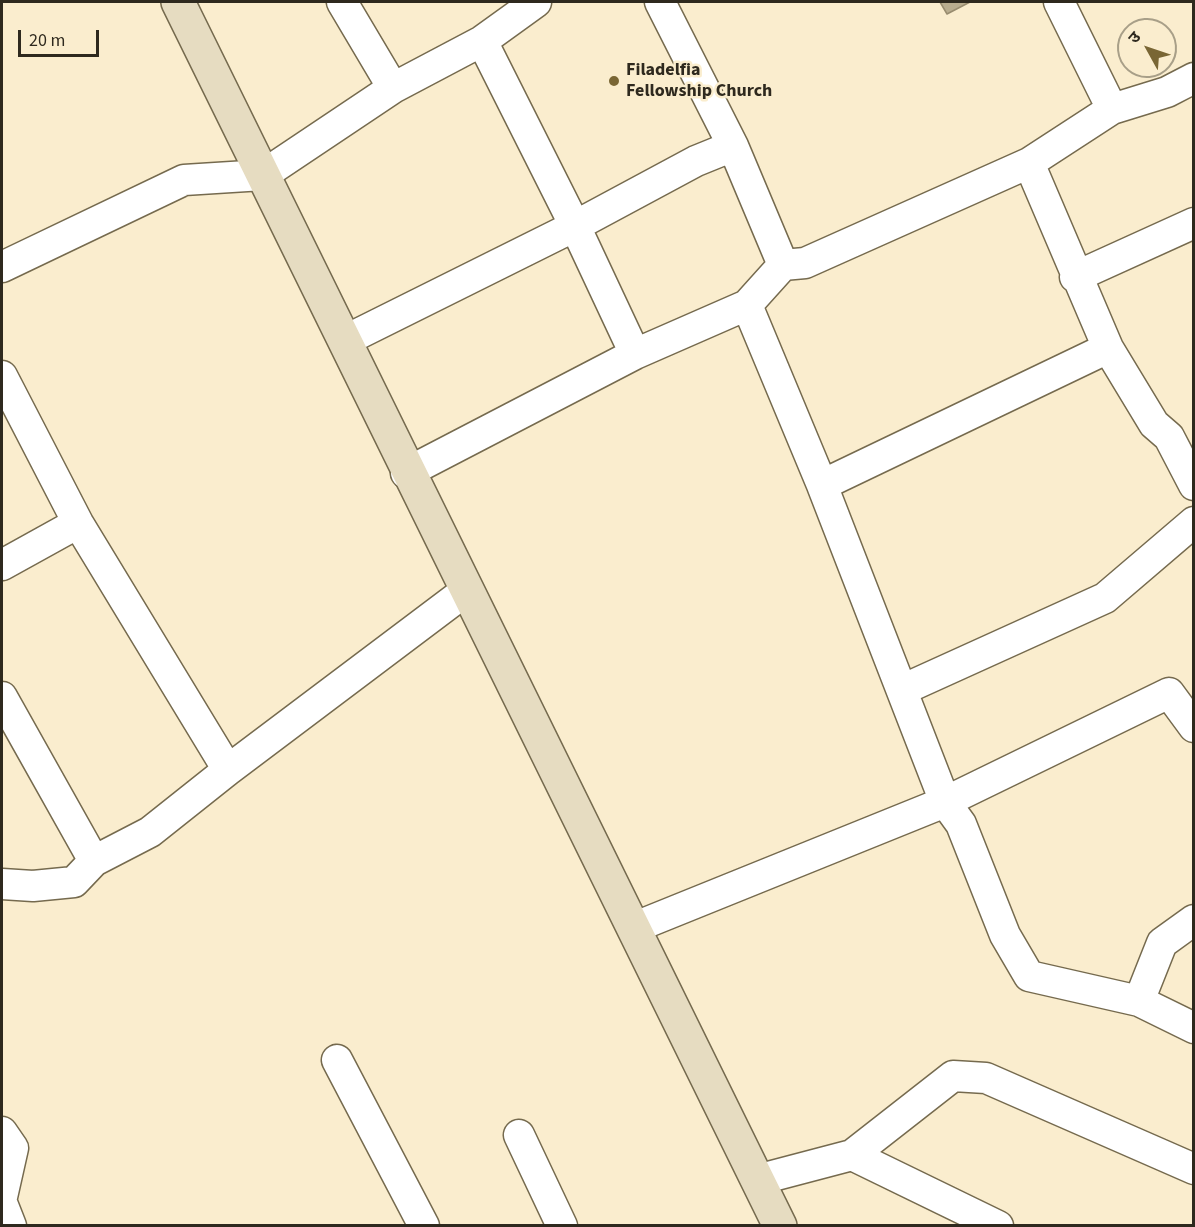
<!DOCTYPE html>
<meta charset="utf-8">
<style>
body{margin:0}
#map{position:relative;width:1195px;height:1227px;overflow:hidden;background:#faedce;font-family:"Source Sans 3","Noto Sans Devanagari",sans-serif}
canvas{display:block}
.frame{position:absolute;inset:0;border:3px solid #2e291e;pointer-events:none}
.north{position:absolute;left:1117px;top:18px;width:60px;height:60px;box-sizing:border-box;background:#faedce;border:2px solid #a89f88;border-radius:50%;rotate:310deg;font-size:16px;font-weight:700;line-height:24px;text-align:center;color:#2e291e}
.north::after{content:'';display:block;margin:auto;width:21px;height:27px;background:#796634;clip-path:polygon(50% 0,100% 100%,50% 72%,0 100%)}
.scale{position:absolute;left:18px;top:30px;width:81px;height:27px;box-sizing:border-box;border:3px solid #2e291e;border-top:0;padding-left:8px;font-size:18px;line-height:21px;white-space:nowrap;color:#2e291e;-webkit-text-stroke:4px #faedce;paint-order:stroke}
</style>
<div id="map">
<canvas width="1195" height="1227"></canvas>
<div class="frame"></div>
<div class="north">उ</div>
<div class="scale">20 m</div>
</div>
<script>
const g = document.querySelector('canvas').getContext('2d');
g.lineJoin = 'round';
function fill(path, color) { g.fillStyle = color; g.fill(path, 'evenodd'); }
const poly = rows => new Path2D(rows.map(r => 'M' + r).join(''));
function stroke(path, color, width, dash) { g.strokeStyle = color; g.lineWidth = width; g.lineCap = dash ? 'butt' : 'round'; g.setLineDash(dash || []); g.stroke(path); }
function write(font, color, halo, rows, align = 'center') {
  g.font = font + ' "Source Sans 3",sans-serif'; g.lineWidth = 5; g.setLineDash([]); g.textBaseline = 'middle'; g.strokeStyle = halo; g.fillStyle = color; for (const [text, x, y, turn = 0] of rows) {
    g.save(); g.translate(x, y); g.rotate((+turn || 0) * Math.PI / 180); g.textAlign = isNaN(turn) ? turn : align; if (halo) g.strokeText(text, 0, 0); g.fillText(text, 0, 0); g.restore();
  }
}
const building = poly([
 [940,2,970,2,947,14,940,2]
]);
fill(building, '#b9ad8f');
stroke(building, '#988c6f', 1.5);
const minor = poly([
 [342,2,393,88],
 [660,2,733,146,783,265],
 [1059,2,1112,109],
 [482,41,575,226,635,354],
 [1029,163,1108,348,1154,424,1169,437,1194,485],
 [2,267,184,180,263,175,393,88,482,41,536,2],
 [1075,277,1194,223],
 [747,305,822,485,945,802,961,824,1005,935,1029,976,1139,1001,1194,1028],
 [344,341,575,226,696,161,733,146],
 [2,376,78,523,228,770],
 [406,473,635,354,747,305,783,265,805,263,1029,163,1112,109,1167,92,1194,78],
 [822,485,1108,348],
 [2,565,78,523],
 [902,690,1105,598,1194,522],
 [2,697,94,861],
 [2,884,33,886,74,882,94,861,150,832,228,770,467,590],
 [633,928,945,802,1169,693,1194,727],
 [1139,1001,1162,943,1194,920],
 [337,1060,424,1226],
 [2,1132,13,1148,2,1197],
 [519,1135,562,1226],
 [852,1155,998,1226],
 [757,1180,852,1155,953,1076,986,1078,1194,1169],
 [2,1203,11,1226]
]);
const secondary = poly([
 [178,2,780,1226]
]);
stroke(minor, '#756a4e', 33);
stroke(secondary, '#756a4e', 36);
stroke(minor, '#fff', 30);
stroke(secondary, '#e6dcc1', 33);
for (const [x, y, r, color] of [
 [614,81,6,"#796634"]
]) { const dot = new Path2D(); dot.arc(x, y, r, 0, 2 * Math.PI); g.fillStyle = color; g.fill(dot); stroke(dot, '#faedce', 2); }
write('bold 18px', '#2e291e', '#faedce', [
 ["Filadelfia",626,71],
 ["Fellowship Church",626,92]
], 'left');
</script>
